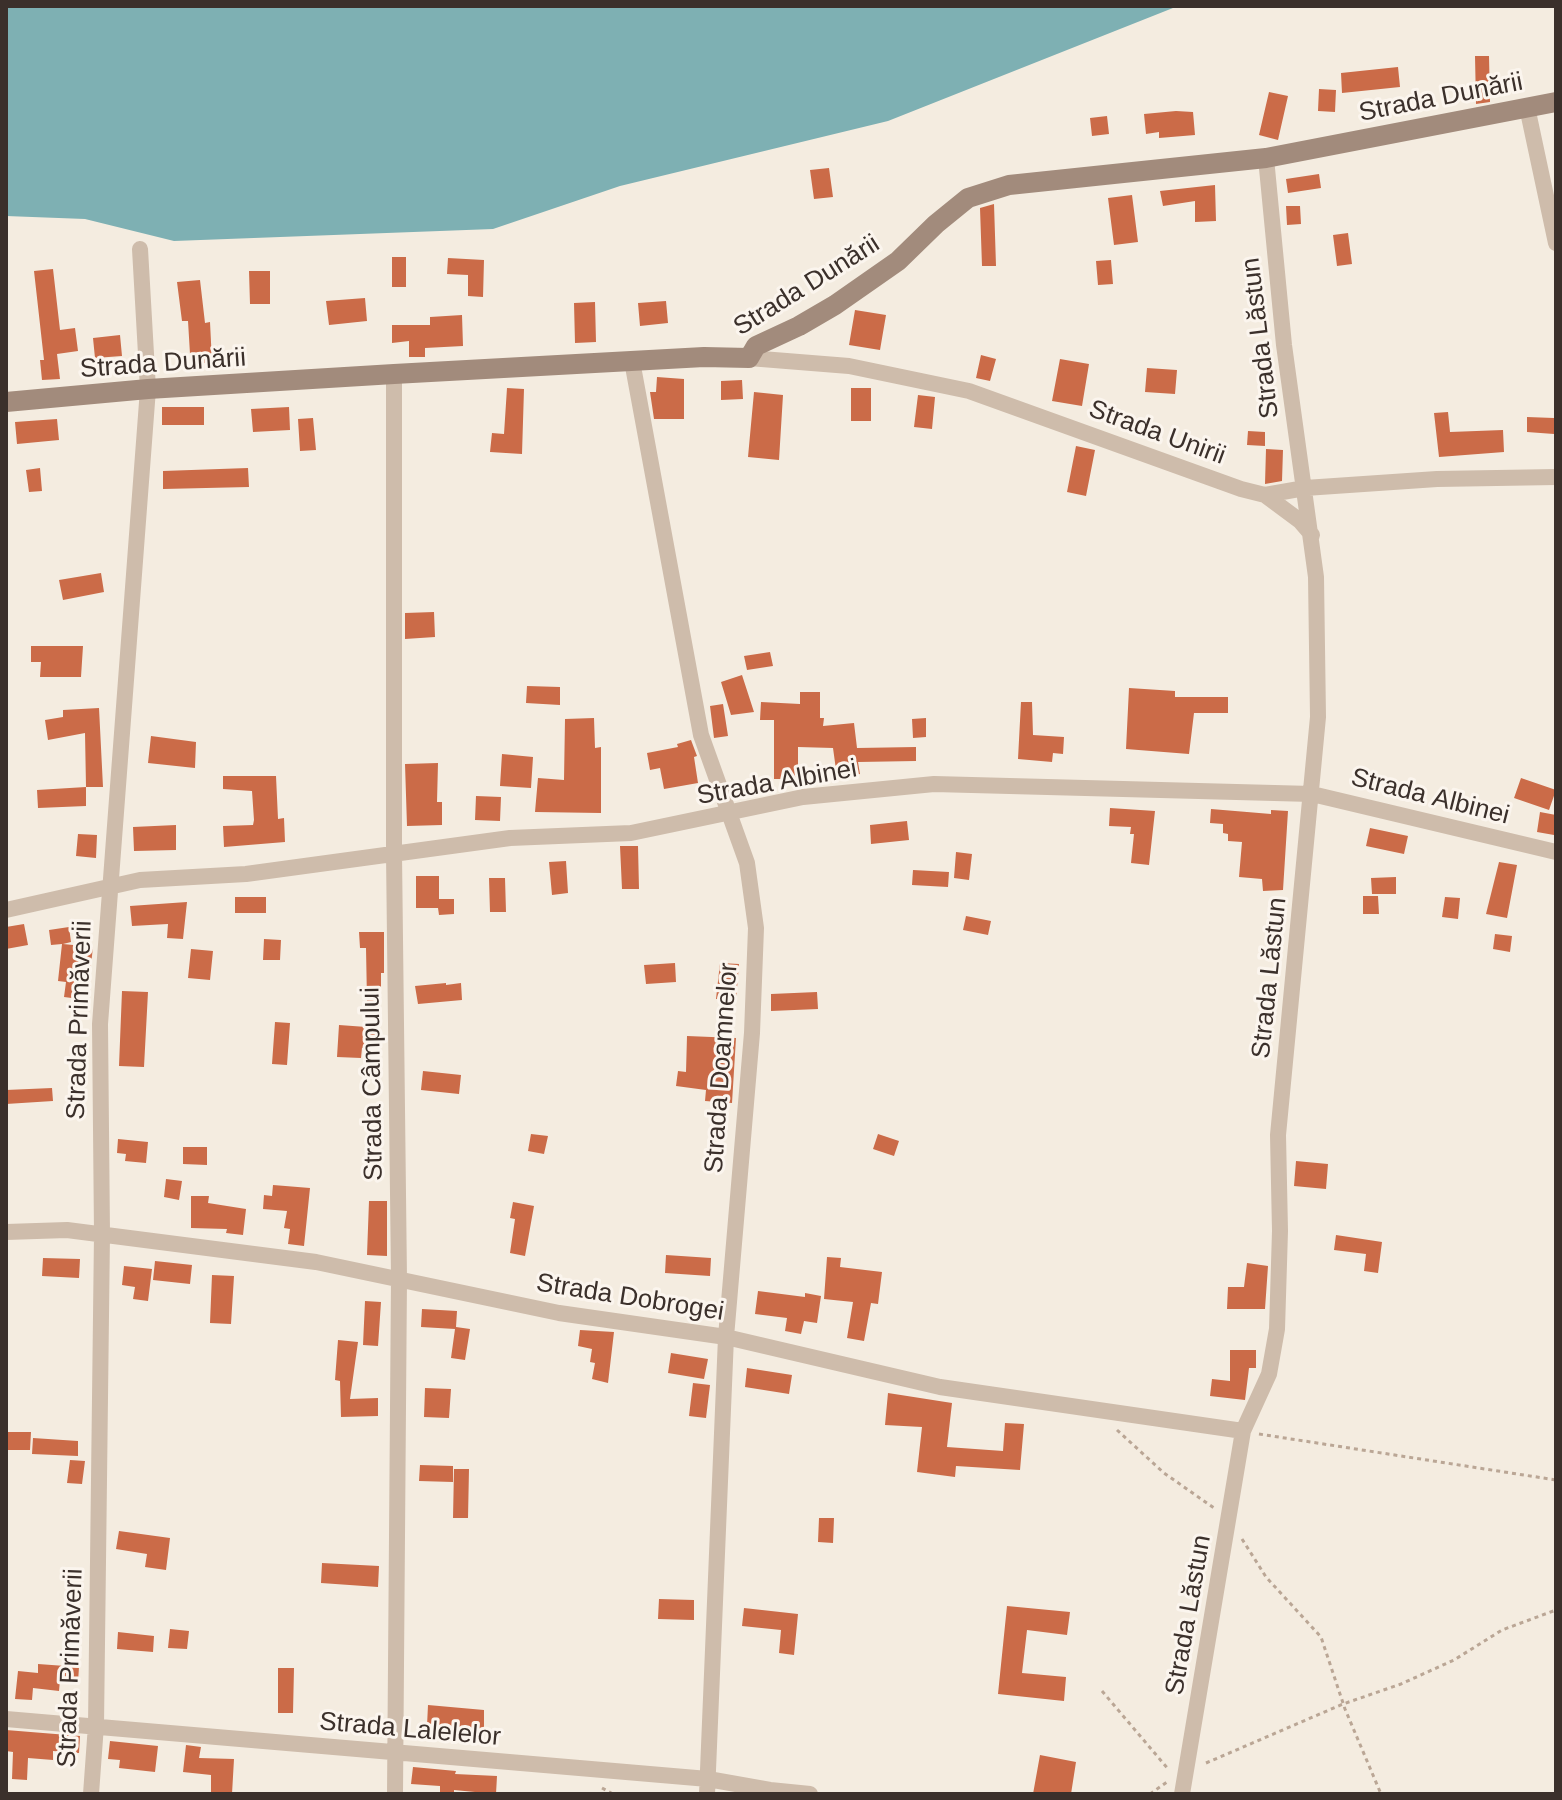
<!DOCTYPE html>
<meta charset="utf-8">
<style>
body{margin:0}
#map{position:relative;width:1562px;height:1800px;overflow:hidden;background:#f4ece0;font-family:Helvetica,sans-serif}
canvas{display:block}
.frame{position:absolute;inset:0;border:8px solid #3b302b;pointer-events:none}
</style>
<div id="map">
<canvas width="1562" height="1800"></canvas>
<div class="frame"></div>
</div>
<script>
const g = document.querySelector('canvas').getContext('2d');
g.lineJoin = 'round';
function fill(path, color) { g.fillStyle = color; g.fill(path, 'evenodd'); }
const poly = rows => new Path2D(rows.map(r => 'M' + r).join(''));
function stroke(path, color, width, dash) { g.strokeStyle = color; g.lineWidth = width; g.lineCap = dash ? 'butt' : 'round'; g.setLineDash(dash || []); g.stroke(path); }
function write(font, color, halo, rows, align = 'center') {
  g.font = font + ' Helvetica,sans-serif'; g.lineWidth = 6; g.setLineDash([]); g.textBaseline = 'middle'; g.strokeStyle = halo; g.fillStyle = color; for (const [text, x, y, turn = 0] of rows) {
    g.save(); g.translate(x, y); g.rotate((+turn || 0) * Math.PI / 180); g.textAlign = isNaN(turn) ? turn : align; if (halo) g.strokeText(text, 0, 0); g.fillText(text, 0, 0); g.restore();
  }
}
fill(poly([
 [6,6,1178,6,888,121,620,186,493,229,174,241,85,219,6,216]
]), '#7eb0b3');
fill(poly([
 [1475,56,1489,56,1490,102,1476,104],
 [1398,67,1400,87,1342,93,1341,73],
 [1319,89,1336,90,1335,112,1318,111],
 [1269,92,1288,96,1278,140,1259,135],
 [1176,111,1193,112,1195,135,1159,138,1159,132,1146,134,1144,114],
 [1107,116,1109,134,1092,136,1090,118],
 [829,168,833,197,814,199,810,170],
 [1319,174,1321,188,1288,193,1286,179],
 [1215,185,1216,221,1195,222,1195,201,1163,206,1160,191],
 [1132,195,1138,242,1114,245,1108,198],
 [994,204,996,266,982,266,980,208],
 [1286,206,1300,206,1301,224,1287,225],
 [1348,233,1352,264,1337,266,1333,235],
 [392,257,406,257,406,287,392,287],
 [448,258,484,260,483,297,468,296,468,275,447,274],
 [1111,260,1113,284,1098,285,1096,261],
 [53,269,60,330,75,328,78,351,57,354,60,379,42,380,40,360,44,360,34,271],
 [249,271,270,271,270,304,250,304],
 [200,280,205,323,210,322,212,362,198,364,197,354,190,354,188,321,182,321,177,282],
 [365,298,367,321,329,325,326,301],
 [666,301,668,323,640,326,638,303],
 [595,302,596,342,575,343,574,303],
 [855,310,886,315,880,350,849,345],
 [462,315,463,346,425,348,425,357,409,357,409,341,392,343,392,325,430,325,430,317],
 [120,335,122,356,95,358,93,338],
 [981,355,996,359,990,381,976,378],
 [1060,359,1089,364,1082,406,1052,401],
 [1147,368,1177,370,1175,394,1145,392],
 [657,377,684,379,684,419,654,419,650,392,656,392],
 [742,380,743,399,721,400,721,381],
 [507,388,524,389,522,454,490,452,492,433,504,434],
 [851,388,871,388,871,421,851,421],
 [754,392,783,395,779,460,748,457],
 [918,395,935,397,932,429,914,427],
 [162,407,204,407,204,425,162,425],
 [289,407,290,430,253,432,251,409],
 [1448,412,1450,432,1503,430,1504,452,1439,457,1434,413],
 [1527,417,1554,418,1554,434,1527,432],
 [313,418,316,450,300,451,298,419],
 [57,419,59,440,17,444,15,422],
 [1248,431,1265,432,1265,446,1247,445],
 [1076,446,1095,450,1086,496,1067,492],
 [1266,449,1283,450,1282,481,1265,484],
 [40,468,42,491,29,492,26,470],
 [248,468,249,487,163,489,163,471],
 [101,573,104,592,63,600,59,580],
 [434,612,435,637,405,639,405,613],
 [31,646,83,646,81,677,40,677,41,662,31,662],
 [770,652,773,666,747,670,744,656],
 [742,675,754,712,731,715,721,682],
 [527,686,560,687,560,705,526,703],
 [1129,688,1175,691,1175,697,1228,697,1228,713,1194,713,1189,754,1126,749],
 [800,692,820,692,820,718,824,718,823,726,854,723,857,748,916,747,916,761,858,762,860,774,837,777,833,748,798,747,798,779,774,779,774,720,760,720,761,702,800,704],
 [1021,702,1032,702,1033,735,1064,737,1063,754,1053,753,1052,762,1018,759],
 [723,704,728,736,714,738,710,706],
 [99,708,103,787,86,787,85,733,48,740,45,720,63,717,63,710],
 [594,718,595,748,601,747,601,813,535,812,538,778,564,780,565,719],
 [926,718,926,737,913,738,912,719],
 [151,736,196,742,195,768,148,763],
 [691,740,697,756,694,757,698,783,664,789,660,768,650,770,647,753,678,747,677,744],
 [502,754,533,757,531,788,500,786],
 [438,763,437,802,442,802,442,825,407,826,405,764],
 [223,776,276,776,278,819,284,818,285,842,224,847,223,826,253,825,254,820,252,791,223,789],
 [1521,778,1556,790,1549,810,1514,798],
 [86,787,86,806,38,808,37,790],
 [476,796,501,797,500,821,475,820],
 [1110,808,1155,811,1149,865,1131,863,1134,834,1130,834,1131,827,1109,826],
 [1211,809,1271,814,1271,810,1288,811,1283,890,1263,891,1262,879,1239,877,1242,842,1228,841,1228,834,1223,833,1223,824,1210,823],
 [1540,812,1556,815,1554,835,1537,832],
 [907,821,909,840,871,844,870,825],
 [176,825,176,850,134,851,133,827],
 [1370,828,1408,836,1404,854,1366,846],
 [78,834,97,835,96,858,76,856],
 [620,846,638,846,639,889,622,889],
 [956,852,972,854,969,880,954,878],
 [566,861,568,893,552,895,549,862],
 [1499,862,1517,865,1507,918,1486,914],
 [913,870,949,872,948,887,912,885],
 [416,876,439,876,439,899,454,899,454,914,439,915,438,908,416,908],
 [1396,877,1396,894,1372,894,1371,878],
 [489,878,505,878,506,912,490,912],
 [1363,896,1378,896,1379,914,1363,914],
 [235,897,266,897,266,913,235,913],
 [1445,897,1460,898,1458,919,1442,917],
 [187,902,183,939,167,938,168,924,132,926,130,906],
 [966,916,991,921,988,935,963,930],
 [24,924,28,945,6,949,6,927],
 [69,927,71,942,63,944,93,947,87,1000,64,997,66,982,58,981,62,944,51,945,49,930],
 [359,932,384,932,384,973,381,973,381,1001,367,1001,366,948,360,948],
 [1495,934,1512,936,1510,952,1493,949],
 [264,939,281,940,280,960,263,960],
 [191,949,213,951,210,980,188,978],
 [675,963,676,982,646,984,644,965],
 [720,963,739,964,736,1000,716,999],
 [446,983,446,985,461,983,462,1000,418,1004,415,986],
 [122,991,148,992,144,1067,119,1066],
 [817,992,818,1009,771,1011,771,994],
 [275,1022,290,1023,287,1065,272,1064],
 [339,1025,380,1028,379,1049,362,1048,361,1058,337,1057],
 [687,1036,736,1038,732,1103,705,1101,706,1090,676,1086,678,1071,686,1072],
 [423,1071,461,1075,459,1094,421,1090],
 [52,1088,53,1101,6,1104,6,1090],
 [531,1134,548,1136,544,1154,528,1151],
 [878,1134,899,1141,894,1156,873,1149],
 [118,1139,148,1142,146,1163,125,1161,126,1154,117,1153],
 [183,1147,207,1147,207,1165,183,1164],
 [1296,1161,1328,1164,1326,1189,1294,1186],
 [166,1179,182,1181,179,1200,164,1197],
 [273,1185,310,1188,304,1246,288,1244,290,1229,284,1228,287,1211,263,1209,264,1195,272,1196],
 [191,1196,209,1196,208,1203,246,1209,243,1235,226,1233,227,1229,191,1228],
 [369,1201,387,1201,387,1256,367,1255],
 [513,1202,534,1206,525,1256,510,1253,515,1219,510,1218],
 [1336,1235,1382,1242,1378,1273,1364,1271,1366,1254,1334,1250],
 [666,1255,711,1258,710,1276,665,1273],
 [827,1257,841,1258,840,1267,882,1272,878,1304,871,1303,864,1341,847,1338,853,1302,824,1299],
 [43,1258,80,1259,79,1278,42,1276],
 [155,1261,192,1265,190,1284,153,1280],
 [1247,1263,1268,1266,1265,1309,1227,1309,1228,1287,1244,1287],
 [124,1266,152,1269,148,1301,133,1299,135,1287,122,1285],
 [212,1275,234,1276,231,1324,210,1323],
 [758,1291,805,1297,805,1293,821,1296,817,1323,804,1321,801,1334,785,1331,787,1318,755,1314],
 [365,1301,381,1302,378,1346,363,1345],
 [422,1309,457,1311,456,1327,470,1329,465,1360,451,1358,455,1329,421,1327],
 [580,1330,614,1332,608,1383,592,1379,595,1363,590,1362,592,1349,578,1346],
 [338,1340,358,1342,350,1399,378,1398,378,1416,341,1417,340,1381,335,1380],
 [1230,1350,1256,1350,1256,1368,1249,1368,1245,1400,1210,1396,1212,1379,1230,1381],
 [671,1353,708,1359,704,1379,668,1373],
 [747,1368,792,1375,789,1394,745,1387],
 [693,1383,710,1385,706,1418,689,1416],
 [425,1388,451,1389,449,1418,424,1417],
 [888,1393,952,1403,947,1447,1003,1451,1005,1423,1024,1424,1020,1470,956,1466,955,1477,917,1472,922,1427,885,1425],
 [6,1432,31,1432,30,1450,6,1450],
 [33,1438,78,1441,78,1456,32,1454],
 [70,1460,85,1461,82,1484,67,1483],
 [420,1465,453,1466,453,1482,419,1481],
 [454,1469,469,1469,468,1518,453,1518],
 [819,1518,834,1518,833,1543,818,1542],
 [119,1531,170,1538,166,1570,145,1567,147,1554,116,1549],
 [322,1563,379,1566,378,1587,321,1583],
 [659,1599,694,1600,694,1620,658,1619],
 [1007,1606,1070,1612,1067,1635,1027,1630,1022,1673,1066,1677,1064,1701,998,1694],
 [744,1608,798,1614,794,1655,779,1653,781,1630,742,1626],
 [170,1629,189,1631,187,1649,168,1648],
 [118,1632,154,1636,153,1652,117,1649],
 [38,1664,79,1667,78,1682,60,1680,59,1691,33,1688,32,1700,15,1699,18,1671,38,1673],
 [278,1668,294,1668,293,1713,278,1713],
 [428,1705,484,1710,484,1729,427,1726],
 [6,1730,80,1736,79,1753,53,1751,53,1760,28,1758,27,1780,12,1779,13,1752,6,1751],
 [110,1741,158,1746,155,1772,119,1768,120,1760,108,1759],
 [186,1745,201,1747,199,1758,234,1759,232,1794,211,1794,211,1775,183,1772],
 [1040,1755,1076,1762,1071,1794,1033,1794],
 [413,1767,456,1771,455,1774,497,1776,496,1794,454,1790,454,1794,440,1794,440,1786,411,1784]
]), '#cb6b48');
stroke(poly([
 [1117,1430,1164,1473,1214,1508],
 [1259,1434,1556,1480],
 [1242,1539,1266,1577,1321,1637,1345,1709,1381,1794],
 [1102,1691,1169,1770],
 [1206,1763,1343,1704,1401,1684,1454,1660,1502,1630,1556,1610],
 [602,1788,613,1794],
 [1150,1794,1167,1782]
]), '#baa695', 3, [4, 4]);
stroke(poly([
 [1527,107,1556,243],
 [749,358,849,366,969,391,1241,489,1265,495,1305,488,1437,479,1556,477],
 [632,361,701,735,747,863,756,928,752,1033,726,1337,707,1794],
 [394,374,394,854,399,1278,395,1794],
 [1265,495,1300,521,1312,535],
 [6,910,140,880,246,874,510,838,631,833,803,797,934,784,1312,794,1556,852],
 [6,1232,67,1230,316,1262,559,1313,726,1337,940,1387,1243,1431],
 [6,1719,708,1779,770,1790,810,1794],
 [91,1794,96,1725,102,1234,100,1024,148,389,140,249],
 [1182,1794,1243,1431,1269,1374,1277,1329,1280,1231,1278,1135,1318,717,1316,577,1284,345,1266,158]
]), '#cebcab', 16);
stroke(poly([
 [6,402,148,389,394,374,704,357,749,358,756,346,799,326,835,305,898,261,936,224,968,198,1009,185,1266,158,1556,102]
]), '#a28b7c', 20);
write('26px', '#3b302b', '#fbf5ee', [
 ["Strada Dunării",1441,98,-11],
 ["Strada Dunării",807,286,-32],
 ["Strada Lăstun",1261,338,-97],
 ["Strada Dunării",163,364,-4],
 ["Strada Unirii",1157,433,20],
 ["Strada Albinei",777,783,-10],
 ["Strada Albinei",1430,797,14],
 ["Strada Lăstun",1270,978,-84],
 ["Strada Primăverii",80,1020,-88],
 ["Strada Doamnelor",722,1068,-86],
 ["Strada Câmpului",373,1084,-91],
 ["Strada Dobrogei",630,1298,9],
 ["Strada Lăstun",1189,1615,-80],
 ["Strada Primăverii",71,1668,-88],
 ["Strada Lalelelor",410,1730,5]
]);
</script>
